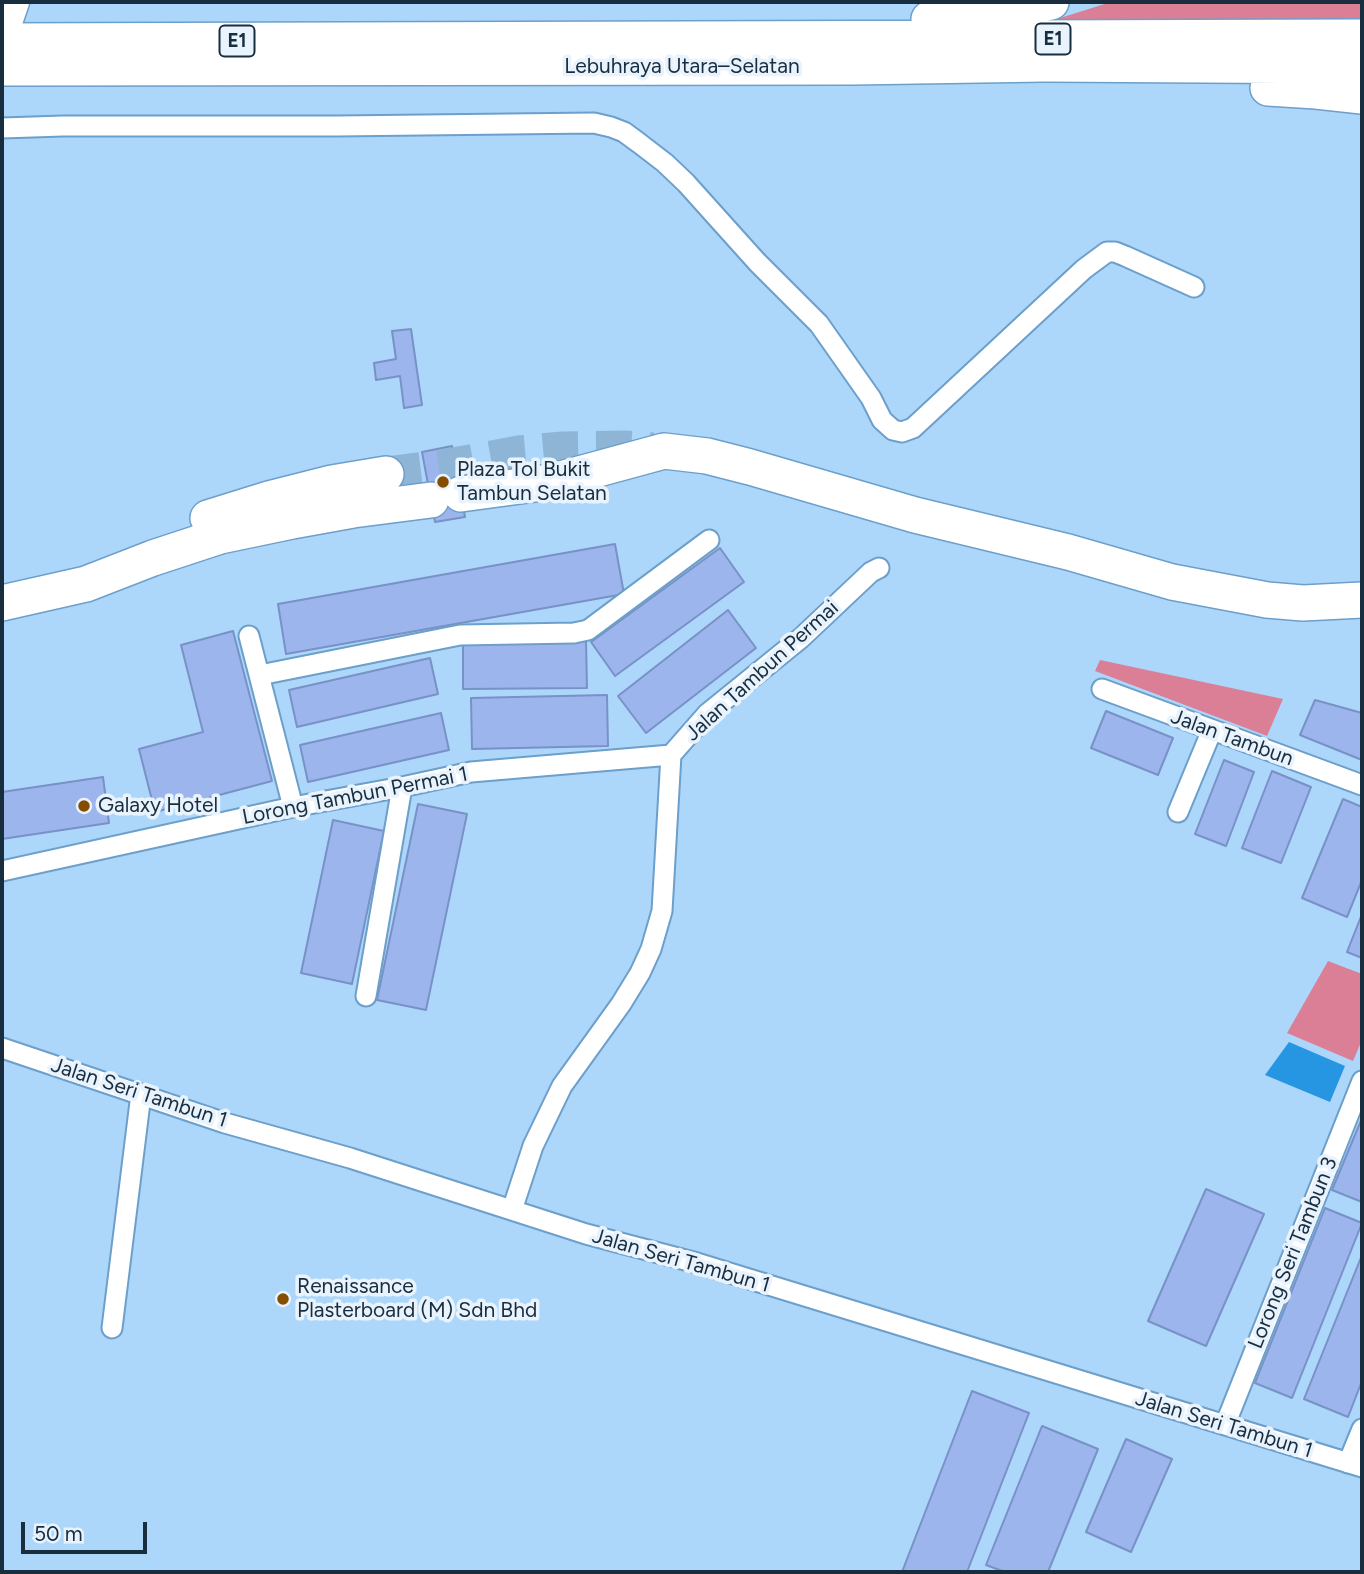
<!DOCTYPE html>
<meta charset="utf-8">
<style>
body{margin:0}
#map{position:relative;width:1364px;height:1574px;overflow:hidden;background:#acd7fb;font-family:Figtree,sans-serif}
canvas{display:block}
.frame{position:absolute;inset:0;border:4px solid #182e3f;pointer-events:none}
.scale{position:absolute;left:21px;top:1522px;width:126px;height:32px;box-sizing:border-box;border:4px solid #182e3f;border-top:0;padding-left:9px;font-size:21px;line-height:24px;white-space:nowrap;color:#182e3f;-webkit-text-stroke:5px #e9f3fd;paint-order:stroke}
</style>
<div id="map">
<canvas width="1364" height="1574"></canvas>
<div class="frame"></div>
<div class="scale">50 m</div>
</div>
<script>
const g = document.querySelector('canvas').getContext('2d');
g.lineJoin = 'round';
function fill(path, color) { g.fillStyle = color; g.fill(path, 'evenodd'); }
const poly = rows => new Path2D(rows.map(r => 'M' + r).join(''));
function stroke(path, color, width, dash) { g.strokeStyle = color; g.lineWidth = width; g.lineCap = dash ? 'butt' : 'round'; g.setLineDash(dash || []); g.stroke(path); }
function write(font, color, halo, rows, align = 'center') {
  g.font = font + ' Figtree,sans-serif'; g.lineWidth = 7; g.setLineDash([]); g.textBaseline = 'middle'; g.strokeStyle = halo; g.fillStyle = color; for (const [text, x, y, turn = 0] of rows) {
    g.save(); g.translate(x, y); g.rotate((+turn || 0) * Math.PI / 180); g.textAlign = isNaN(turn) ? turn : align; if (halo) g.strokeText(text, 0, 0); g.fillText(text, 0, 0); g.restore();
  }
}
fill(poly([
 [1111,2,1362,2,1362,23,1041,24],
 [1100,660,1283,699,1267,736,1095,671],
 [1328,961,1362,974,1362,1040,1353,1061,1287,1033]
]), '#db7f96');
fill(poly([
 [1289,1042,1345,1066,1330,1102,1265,1075]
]), '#2796e2');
const building = poly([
 [411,329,422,405,404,408,400,376,376,380,374,363,396,359,392,331,411,329],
 [452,446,465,517,435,522,422,452,452,446],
 [615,544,624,594,286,654,278,604,615,544],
 [720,548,744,582,615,676,591,642,720,548],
 [728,610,756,648,646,733,618,696,728,610],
 [233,631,272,781,155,812,139,749,203,732,181,645,233,631],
 [586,641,587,688,463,689,463,643,586,641],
 [430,658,438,694,297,727,289,690,430,658],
 [607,695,608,746,472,749,471,698,607,695],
 [1315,700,1362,713,1362,760,1300,735,1315,700],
 [1106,711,1173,738,1158,775,1091,748,1106,711],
 [441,713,449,750,308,782,300,745,441,713],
 [1224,760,1254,772,1226,846,1195,834,1224,760],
 [1272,771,1311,787,1281,863,1242,848,1272,771],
 [103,777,109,823,2,839,2,792,103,777],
 [1343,799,1362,807,1362,880,1347,917,1302,898,1343,799],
 [418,804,467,814,426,1010,377,1000,418,804],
 [333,820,384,831,352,984,301,973,333,820],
 [1362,914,1362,958,1347,952,1362,914],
 [1362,1118,1362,1202,1332,1190,1362,1118],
 [1206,1189,1264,1214,1206,1346,1148,1321,1206,1189],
 [1325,1208,1362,1223,1292,1398,1255,1383,1325,1208],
 [1362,1255,1362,1381,1348,1417,1304,1399,1362,1255],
 [972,1391,1029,1413,967,1572,902,1572,972,1391],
 [1042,1426,1098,1449,1048,1572,1005,1572,986,1565,1042,1426],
 [1126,1439,1172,1459,1131,1552,1086,1532,1126,1439]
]);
fill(building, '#9cb6ed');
stroke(building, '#7891c6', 2);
stroke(poly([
 [386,474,442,467,519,453,563,449,625,448,653,450]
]), '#8eb5d5', 35, [35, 18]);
const minor = poly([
 [2,128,63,126,337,126,594,123,611,127,624,132,639,143,665,163,686,183,757,262,819,324,871,398,882,420,893,430,902,432,913,428,1084,269,1107,252,1115,252,1125,256,1194,287],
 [249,636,293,807],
 [260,675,460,635,574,633,588,630,709,540],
 [1102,689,1362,785],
 [1178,812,1212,730],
 [2,871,293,807,402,787,471,772,671,755],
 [366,996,402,787],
 [2,1048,225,1123,350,1158,586,1234,697,1263,1362,1467],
 [512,1210,533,1146,562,1086,621,1004,640,973,651,949,662,911,671,755,707,714,801,638,871,572,879,568],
 [112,1328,141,1094],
 [1225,1425,1362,1081],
 [1348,1463,1362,1429]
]);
const primary = poly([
 [2,37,14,2]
]);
const motorway = poly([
 [929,19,991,13,1051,2],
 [2,41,1362,37],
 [2,68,853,67,1044,64,1362,66],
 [1268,88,1316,91,1362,96],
 [461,494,550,482,664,451,707,456,750,467,915,515,1068,552,1172,582,1267,600,1303,603,1362,600],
 [208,518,269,499,332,483,386,474],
 [2,603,86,584,153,558,220,536,292,521,353,510,431,500]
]);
stroke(minor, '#6c9fca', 23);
stroke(primary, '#6c9fca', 33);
stroke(motorway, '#6c9fca', 38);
stroke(minor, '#fff', 19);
stroke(primary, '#fff', 30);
stroke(motorway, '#fff', 35);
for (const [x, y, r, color] of [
 [443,482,7,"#854d00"],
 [84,806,7,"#854d00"],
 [283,1299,7,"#854d00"]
]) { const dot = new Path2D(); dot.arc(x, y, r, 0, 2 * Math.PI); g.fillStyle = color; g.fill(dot); stroke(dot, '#e9f3fd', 2.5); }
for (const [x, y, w] of [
 [1053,39,35],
 [237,41,35]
]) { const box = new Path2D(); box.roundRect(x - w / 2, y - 15.5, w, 31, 5); g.fillStyle = '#e9f3fd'; g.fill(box); stroke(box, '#182e3f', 2); }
write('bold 19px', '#182e3f', null, [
 ["E1",1053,39],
 ["E1",237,41]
]);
write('21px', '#182e3f', '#e9f3fd', [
 ["Lebuhraya Utara–Selatan",682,67],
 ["Jalan Tambun Permai",762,671,-42],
 ["Jalan Tambun",1232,738,20],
 ["Lorong Tambun Permai 1",355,796,-11],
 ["Jalan Seri Tambun 1",139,1093,18],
 ["Lorong Seri Tambun 3",1293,1253,-68],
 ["Jalan Seri Tambun 1",681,1261,16],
 ["Jalan Seri Tambun 1",1224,1425,17]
]);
write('21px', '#182e3f', '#e9f3fd', [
 ["Plaza Tol Bukit",457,470],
 ["Tambun Selatan",457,494],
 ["Galaxy Hotel",98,806],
 ["Renaissance",297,1287],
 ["Plasterboard (M) Sdn Bhd",297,1311]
], 'left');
</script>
